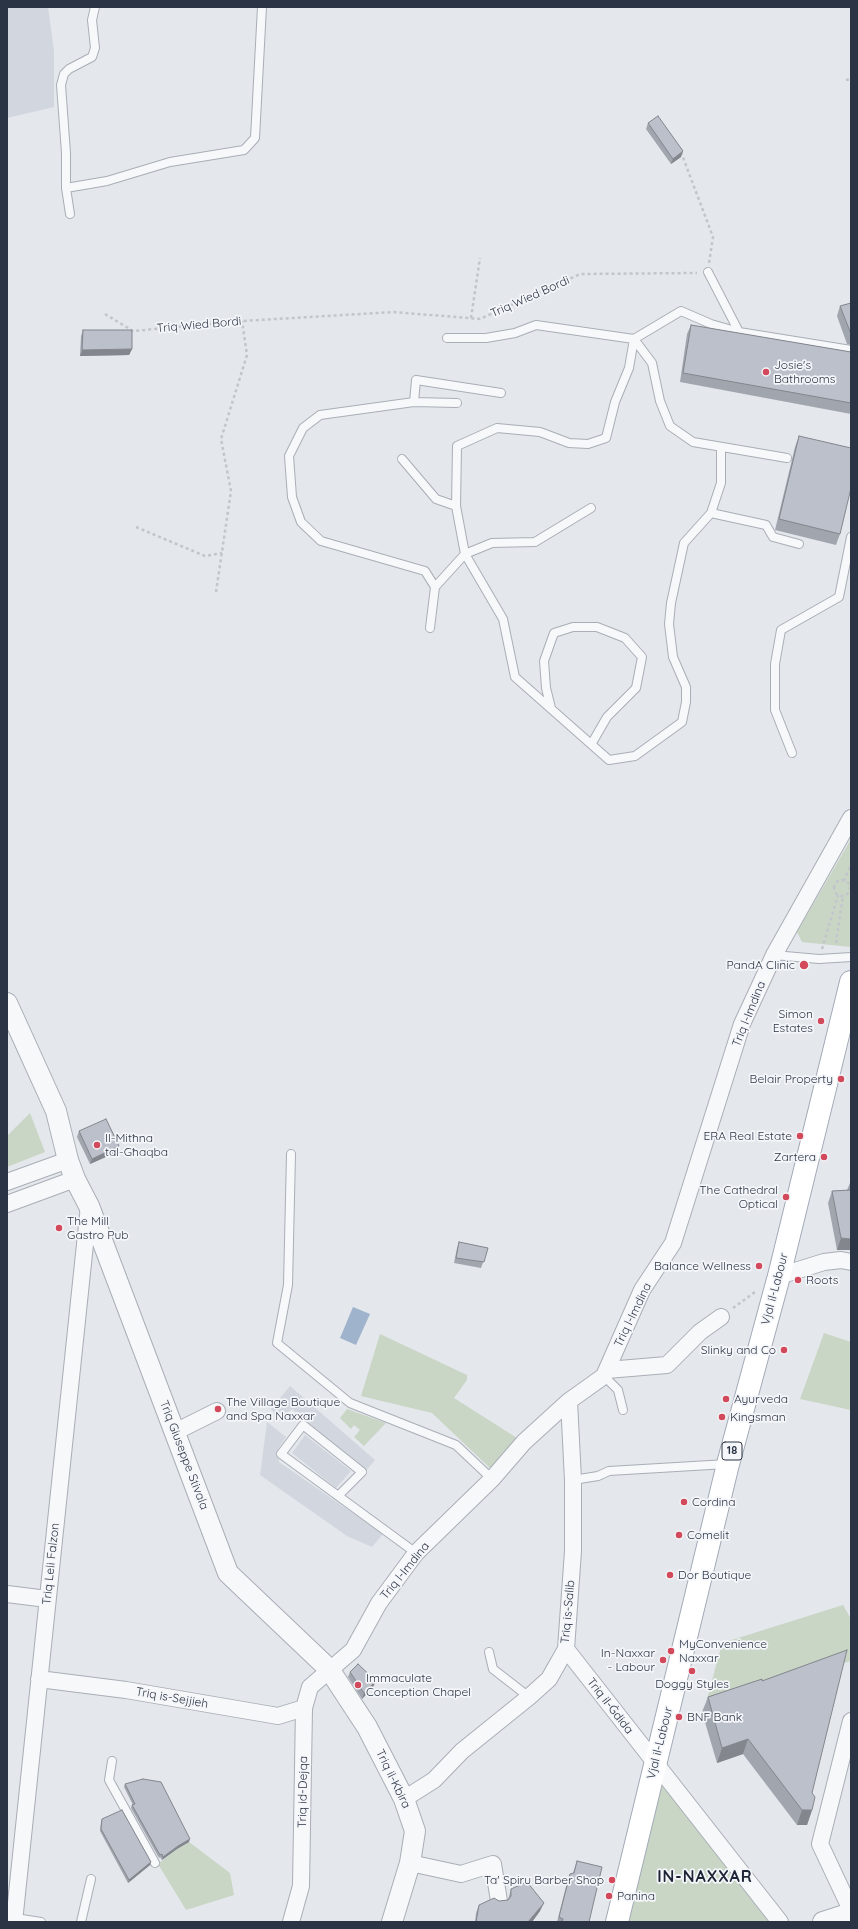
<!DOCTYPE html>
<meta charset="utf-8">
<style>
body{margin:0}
#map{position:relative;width:858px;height:1929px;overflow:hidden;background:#e4e7ec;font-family:Quicksand,sans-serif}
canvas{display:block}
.frame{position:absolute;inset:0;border:8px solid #2b3445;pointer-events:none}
</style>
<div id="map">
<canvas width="858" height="1929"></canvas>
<div class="frame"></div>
</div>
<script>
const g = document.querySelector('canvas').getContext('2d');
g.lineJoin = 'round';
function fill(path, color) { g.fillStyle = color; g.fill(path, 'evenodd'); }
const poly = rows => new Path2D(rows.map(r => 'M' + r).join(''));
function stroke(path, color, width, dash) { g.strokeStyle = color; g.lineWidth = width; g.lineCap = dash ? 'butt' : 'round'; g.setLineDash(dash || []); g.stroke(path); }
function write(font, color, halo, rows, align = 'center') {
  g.font = font + ' Quicksand,sans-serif'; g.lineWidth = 3.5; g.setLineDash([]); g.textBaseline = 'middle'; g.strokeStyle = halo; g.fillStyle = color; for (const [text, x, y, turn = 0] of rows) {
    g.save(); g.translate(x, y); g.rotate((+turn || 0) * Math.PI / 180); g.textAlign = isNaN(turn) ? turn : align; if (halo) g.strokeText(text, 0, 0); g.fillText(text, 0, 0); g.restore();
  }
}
fill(poly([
 [7,7,48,7,54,51,54,107,7,118],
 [290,1386,375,1460,365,1472,292,1409,280,1419,271,1409],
 [267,1422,286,1437,278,1449,279,1462,383,1534,372,1547,347,1536,260,1475],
 [305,1435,351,1471,336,1488,292,1453]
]), '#d2d6de');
fill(poly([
 [851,839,850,947,802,942,797,932],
 [30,1113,45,1152,7,1167,7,1136],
 [824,1333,851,1342,851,1410,800,1399],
 [380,1334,467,1375,467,1380,454,1398,517,1438,492,1470,432,1413,361,1396],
 [347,1409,386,1423,364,1446,354,1437,360,1430,354,1425,351,1429,340,1418],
 [843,1605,851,1619,851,1661,706,1703,722,1643],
 [655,1763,780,1922,617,1922],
 [189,1842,230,1873,234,1895,186,1910,158,1864,177,1849]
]), '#c9d6c5');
fill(poly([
 [353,1307,370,1314,356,1345,340,1338]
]), '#9fb4cc');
const service = poly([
 [66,188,107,181,170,162,244,150,255,138,262,7],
 [70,214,66,188,66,153,61,85,64,74,69,69,92,57,95,48,92,20,95,7],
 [708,272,739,332,851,350],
 [447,338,486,338,515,333,536,325,634,339,681,311,711,324,739,332],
 [634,339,629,368,615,402,606,438,588,444,569,443,540,432,497,428,457,446,456,506,465,554,503,619,515,677,609,760,635,756,682,722,686,702,686,687,673,657,669,624,671,603,684,543,711,513,721,483,721,447],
 [634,339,652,363,660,401,670,426,693,442,787,458],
 [414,402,416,380,501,393],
 [402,459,436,499,456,506],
 [711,513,766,525,773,537,799,544],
 [435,587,425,571,321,541,301,522,292,497,289,456,303,428,320,415,414,402,457,403],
 [430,628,435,587,465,554,492,543,535,542,591,508],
 [551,708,546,688,544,661,554,633,573,627,597,627,625,638,642,657,636,688,607,717,592,743],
 [792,753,775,710,775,664,781,630,839,597,851,537],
 [774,955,819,959,851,957],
 [291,1154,288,1285,277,1343,350,1403,456,1445,492,1479],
 [604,1376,618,1390,623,1410],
 [573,1480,598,1476,609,1471,727,1464],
 [338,1496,362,1472,303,1425,281,1454,416,1553],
 [489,1652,493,1669,529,1697],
 [112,1761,109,1780,155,1863],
 [15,1918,41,1922],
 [81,1922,91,1879]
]);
const minor = poly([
 [7,1182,68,1160],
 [7,1204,75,1179],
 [779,1276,824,1262,841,1260,851,1262],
 [607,1370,667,1365,700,1332,721,1317],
 [175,1432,217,1411],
 [7,1594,47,1599],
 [566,1649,780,1922],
 [39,1679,126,1690,278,1716,304,1708],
 [851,1721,820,1844,851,1910],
 [404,1799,434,1780,462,1751,529,1697,549,1679,566,1649,573,1551,573,1480,569,1401],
 [410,1863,461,1874,493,1864,499,1901],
 [14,1922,89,1206],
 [291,1922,301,1886,304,1708,310,1687,353,1650,379,1603,416,1553,492,1479,524,1442,569,1401,604,1376,642,1290,673,1243,742,1024,774,955,851,818]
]);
const tertiary = poly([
 [7,1003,56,1111,68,1160,75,1179,89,1206,228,1573,329,1669,367,1727,404,1799,415,1831,410,1863,392,1922],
 [823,1922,851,1913]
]);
const primary = poly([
 [617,1922,728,1464,779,1276,851,982]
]);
stroke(service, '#a9aeb7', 10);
stroke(minor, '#a9aeb7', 18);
stroke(tertiary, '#a9aeb7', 22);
stroke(primary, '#a3abb8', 24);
stroke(poly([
 [846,80,851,79],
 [681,152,713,237,709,263],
 [105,314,133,331,242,321,394,312,480,319,580,274,697,273],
 [471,318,480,258],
 [136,527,205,556,222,553],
 [216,592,231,491,221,439,247,355,242,321],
 '834 888a8 8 0 1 1 16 0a8 8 0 1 1-16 0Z',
 [844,881,851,864],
 [836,943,843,895],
 [822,949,838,895],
 [733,1308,755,1292]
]), '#c2c5cb', 2.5, [3, 3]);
stroke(service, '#f7f8fa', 8);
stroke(minor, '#f7f8fa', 16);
stroke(tertiary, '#f7f8fa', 20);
stroke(primary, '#fff', 22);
fill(poly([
 [648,123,681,157,671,164,646,129],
 [851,303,851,345,847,344,837,316,840,306],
 [691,325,851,352,851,414,680,382,687,334],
 [83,330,132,349,129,355,80,356,81,336],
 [799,436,840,534,836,545,775,530,795,447],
 [79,1131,117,1152,90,1164,77,1137],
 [851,1182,851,1250,837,1250,828,1203,832,1191,847,1190,850,1183],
 [459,1242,488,1248,481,1268,454,1263,457,1248],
 [350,1672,376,1681,373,1687,362,1699,348,1677],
 [762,1681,812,1793,812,1810,807,1825,797,1825,743,1754,717,1763,702,1712,708,1697],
 [125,1784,189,1842,177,1849,162,1860,160,1857,159,1858,131,1808,132,1805,133,1805,124,1787],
 [102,1819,151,1862,150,1865,128,1883,100,1831,101,1822],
 [577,1861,589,1922,557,1922,567,1883,570,1874,573,1873],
 [511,1889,540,1911,532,1922,475,1922,476,1913,479,1905,508,1900]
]), '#a1a5ae');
fill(poly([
 [683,151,681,157,671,164,673,159],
 [132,349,129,355,80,356,82,350],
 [119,1146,117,1152,90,1164,92,1159],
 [841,1238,851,1239,851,1250,837,1250],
 [376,1681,373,1687,362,1699,364,1693],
 [748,1739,743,1754,717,1763,722,1748],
 [802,1810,812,1810,807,1825,797,1825],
 [190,1839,189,1842,177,1849,162,1860,163,1857,178,1846],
 [151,1862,150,1865,128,1883,129,1880],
 [544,1903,540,1911,532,1922,528,1922]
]), '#83868d');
const building = poly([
 [658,116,683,151,673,159,648,123,658,116],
 [851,303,851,334,840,306,851,303],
 [691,325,851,352,851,403,683,373,691,325],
 [83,330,132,330,132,349,82,350,83,330],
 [799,436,851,448,851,488,840,534,779,519,799,436],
 [106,1119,119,1146,92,1159,79,1131,106,1119],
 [851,1190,851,1239,841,1238,832,1191,851,1190],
 [459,1242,488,1248,484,1262,456,1258,459,1242],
 [847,1650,812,1793,815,1797,812,1810,802,1810,748,1739,722,1748,708,1697,762,1679,762,1681,847,1650],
 [358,1664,376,1681,364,1693,350,1672,358,1664],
 [143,1779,161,1782,190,1839,178,1846,163,1857,162,1854,160,1855,132,1805,135,1804,125,1784,143,1779],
 [122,1810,151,1862,129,1880,101,1829,102,1819,122,1810],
 [577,1861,602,1867,589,1922,562,1922,563,1919,559,1917,570,1874,574,1873,577,1861],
 [527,1882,544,1903,528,1922,476,1922,479,1905,494,1898,499,1901,508,1900,511,1896,511,1889,527,1882]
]);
fill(building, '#bbc0ca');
stroke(building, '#83868d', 1);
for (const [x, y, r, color] of [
 [766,372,4,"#d1495b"],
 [804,965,5,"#d1495b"],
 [821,1021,4,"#d1495b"],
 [841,1079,4,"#d1495b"],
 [800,1136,4,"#d1495b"],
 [97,1145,4,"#d1495b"],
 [824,1157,4,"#d1495b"],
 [786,1197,4,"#d1495b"],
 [59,1228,4,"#d1495b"],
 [759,1266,4,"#d1495b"],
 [798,1280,4,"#d1495b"],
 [784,1350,4,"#d1495b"],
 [726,1399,4,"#d1495b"],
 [218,1409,4,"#d1495b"],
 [722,1417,4,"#d1495b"],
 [684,1502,4,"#d1495b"],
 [679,1535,4,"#d1495b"],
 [670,1575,4,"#d1495b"],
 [671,1651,4,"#d1495b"],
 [663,1660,4,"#d1495b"],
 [692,1671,4,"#d1495b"],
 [358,1685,4,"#d1495b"],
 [679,1717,4,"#d1495b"],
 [612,1880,4,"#d1495b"],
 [609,1896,4,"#d1495b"]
]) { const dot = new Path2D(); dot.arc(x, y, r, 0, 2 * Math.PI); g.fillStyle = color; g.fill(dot); stroke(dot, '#f4f6f9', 1.5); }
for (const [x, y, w] of [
 [732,1451,20]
]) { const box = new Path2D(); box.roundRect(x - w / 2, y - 9, w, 18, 3); g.fillStyle = '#f4f6f9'; g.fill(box); stroke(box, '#2b3445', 1); }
write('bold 11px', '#2b3445', null, [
 ["18",732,1451]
]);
write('12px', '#2b3445', '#f4f6f9', [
 ["Triq Wied Bordi",530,297,-24],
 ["Triq Wied Bordi",199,325,-5],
 ["Triq l-Imdina",749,1014,-68],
 ["Vjal il-Labour",775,1289,-75],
 ["Triq l-Imdina",633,1315,-64],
 ["Triq Giuseppe Stivala",184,1455,69],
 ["Triq Leli Falzon",51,1564,-84],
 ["Triq l-Imdina",405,1571,-51],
 ["Triq is-Salib",568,1612,-85],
 ["Triq is-Sejjieh",172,1698,10],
 ["Triq il-Ġdida",610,1706,52],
 ["Vjal il-Labour",660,1743,-76],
 ["Triq il-Kbira",393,1779,64],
 ["Triq id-Dejqa",303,1792,-89]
]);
write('12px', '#2b3445', '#f4f6f9', [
 ["Josie's",774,365],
 ["Bathrooms",774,379],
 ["PandA Clinic",795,965,"right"],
 ["Simon",813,1014,"right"],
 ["Estates",813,1028,"right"],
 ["Belair Property",833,1079,"right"],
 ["ERA Real Estate",792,1136,"right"],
 ["Il-Mitħna",105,1138],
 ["tal-Għaqba",105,1152],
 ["Zartera",816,1157,"right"],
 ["The Cathedral",778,1190,"right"],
 ["Optical",778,1204,"right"],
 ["The Mill",67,1221],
 ["Gastro Pub",67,1235],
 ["Balance Wellness",751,1266,"right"],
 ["Roots",806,1280],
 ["Slinky and Co",776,1350,"right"],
 ["Ayurveda",734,1399],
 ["The Village Boutique",226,1402],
 ["and Spa Naxxar",226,1416],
 ["Kingsman",730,1417],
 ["Cordina",692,1502],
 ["Comelit",687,1535],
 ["Dor Boutique",678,1575],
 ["MyConvenience",679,1644],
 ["Naxxar",679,1658],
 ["In-Naxxar",655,1653,"right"],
 ["- Labour",655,1667,"right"],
 ["Immaculate",366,1678],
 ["Conception Chapel",366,1692],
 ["Doggy Styles",692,1684,"center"],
 ["BNF Bank",687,1717],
 ["Ta' Spiru Barber Shop",604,1880,"right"],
 ["Panina",617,1896]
], 'left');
g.letterSpacing = '1px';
write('bold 16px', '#1d2536', '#f4f6f9', [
 ["IN-NAXXAR",705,1877]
]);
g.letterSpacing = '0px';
</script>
